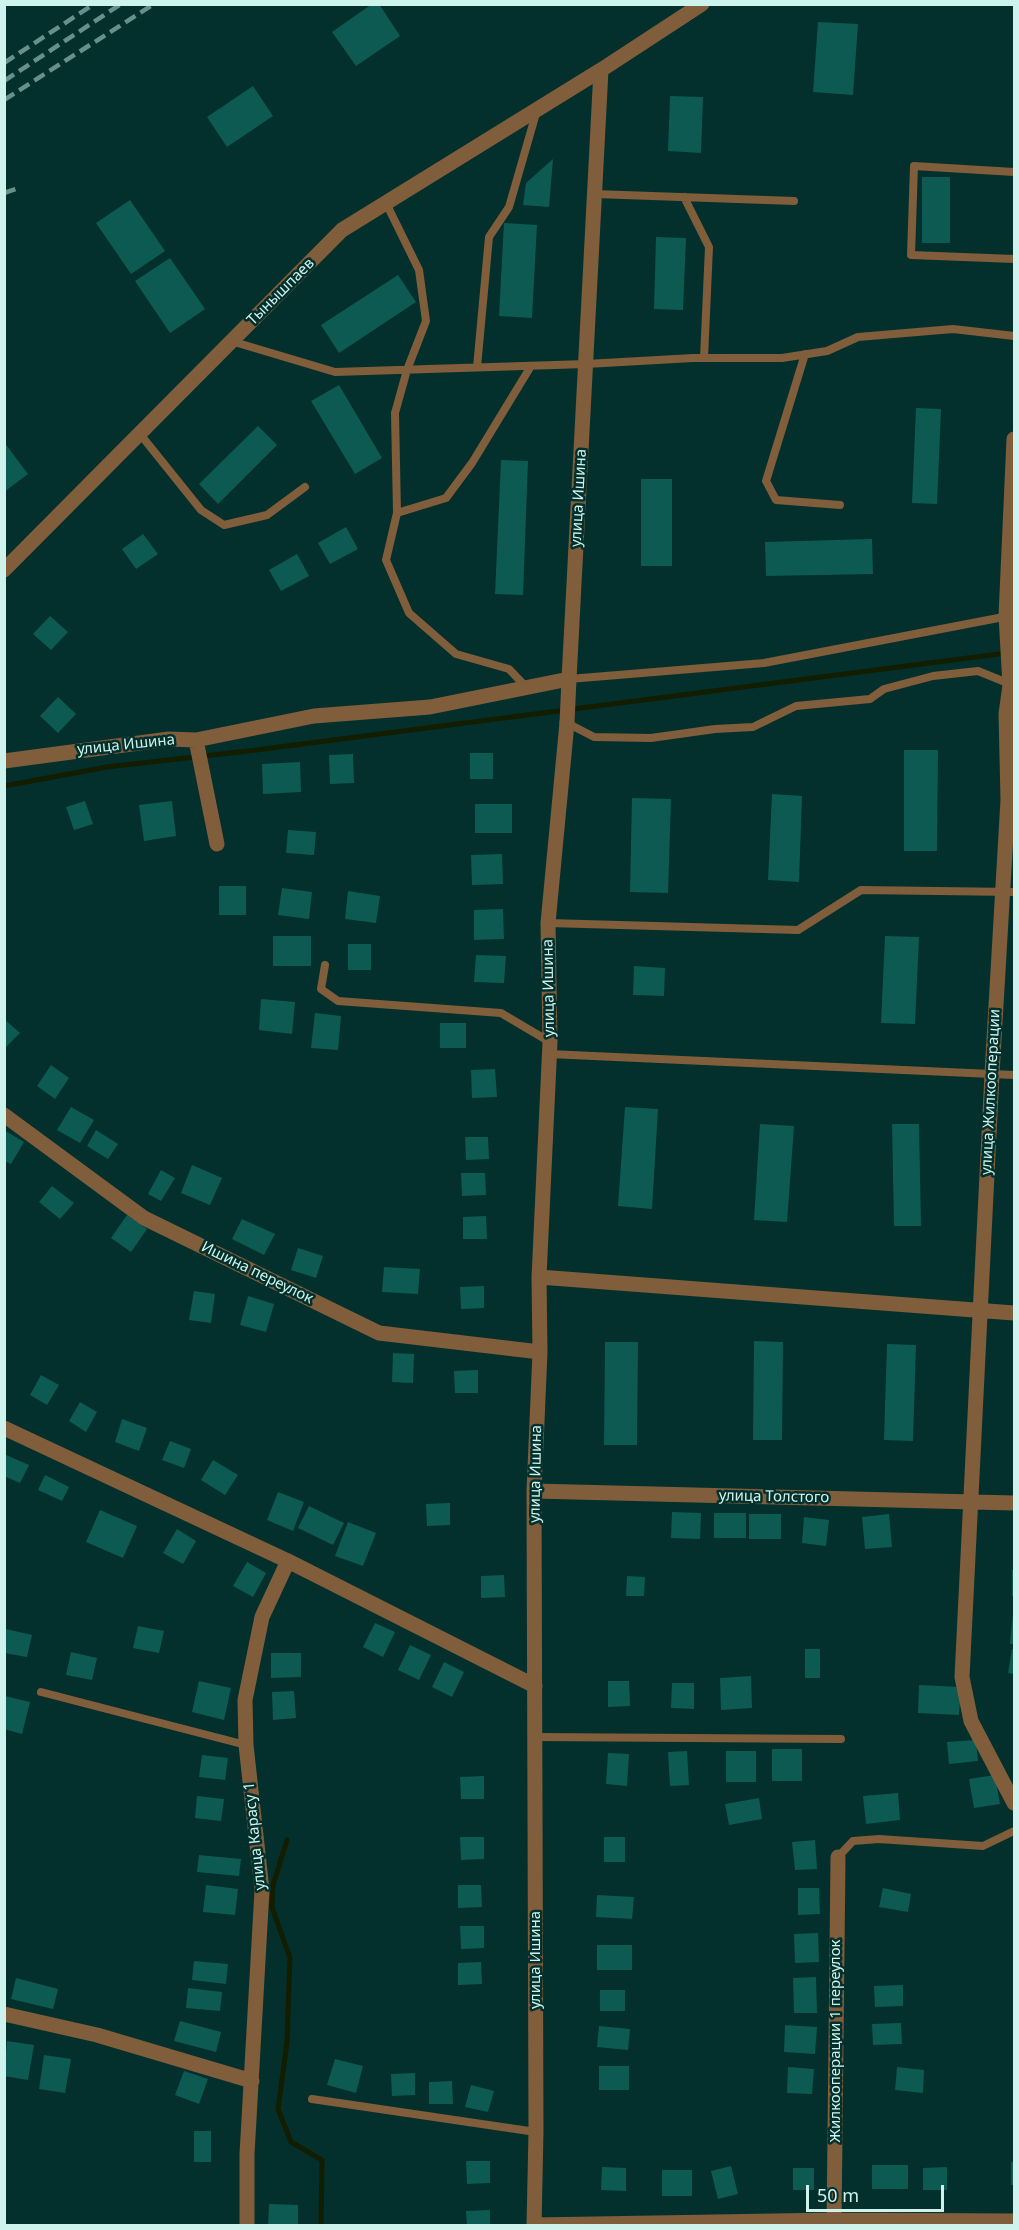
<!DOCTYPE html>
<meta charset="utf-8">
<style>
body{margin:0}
#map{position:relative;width:1019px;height:2230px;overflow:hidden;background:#03302c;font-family:"Noto Sans",sans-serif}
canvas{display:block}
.frame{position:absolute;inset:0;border:6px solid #cef3ed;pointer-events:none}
.scale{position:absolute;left:806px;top:2185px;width:138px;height:27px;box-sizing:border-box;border:3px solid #cef3ed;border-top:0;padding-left:8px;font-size:18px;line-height:21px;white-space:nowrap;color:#cef3ed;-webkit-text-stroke:4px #03302c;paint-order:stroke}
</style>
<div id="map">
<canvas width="1019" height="2230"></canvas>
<div class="frame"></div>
<div class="scale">50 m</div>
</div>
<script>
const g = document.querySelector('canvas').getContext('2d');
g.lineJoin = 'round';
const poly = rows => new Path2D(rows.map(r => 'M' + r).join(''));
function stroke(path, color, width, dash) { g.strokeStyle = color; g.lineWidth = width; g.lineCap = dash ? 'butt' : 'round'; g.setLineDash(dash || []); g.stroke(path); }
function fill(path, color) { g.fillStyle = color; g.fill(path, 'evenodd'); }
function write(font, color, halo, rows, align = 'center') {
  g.font = font + ' "Noto Sans",sans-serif'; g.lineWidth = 5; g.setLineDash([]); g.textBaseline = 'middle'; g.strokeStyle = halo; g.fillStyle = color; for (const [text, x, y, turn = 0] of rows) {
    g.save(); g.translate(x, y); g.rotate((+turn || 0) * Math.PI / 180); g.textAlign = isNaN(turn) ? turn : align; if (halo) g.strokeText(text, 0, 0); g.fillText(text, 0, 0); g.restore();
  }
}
stroke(poly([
 [4,786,107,767,256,750,1007,653],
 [287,1840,273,1885,272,1907,290,1958,287,2042,278,2109,291,2142,322,2160,321,2226]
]), '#131d00', 5);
fill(poly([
 [372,4,379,4,400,36,356,66,332,32],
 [818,22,858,24,853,95,813,92],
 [253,86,273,116,227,147,207,117],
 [670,96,703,97,701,153,668,151],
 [553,159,549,207,523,205,526,183],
 [922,177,950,177,950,243,922,243],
 [130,200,165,251,131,274,96,223],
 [504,223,537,225,532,318,499,316],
 [656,237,686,238,683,310,654,309],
 [170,258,205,309,170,333,135,281],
 [398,275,416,302,339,353,321,325],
 [339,385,382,458,355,474,311,401],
 [916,408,941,409,937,504,912,503],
 [258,426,277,445,218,504,199,484],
 [4,442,28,474,4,492],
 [501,460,528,461,523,595,495,594],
 [641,479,672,479,672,566,641,566],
 [346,527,358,549,330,564,318,543],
 [143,534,158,554,136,569,122,549],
 [872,539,873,574,766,576,765,542],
 [297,554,309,576,281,591,269,570],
 [50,616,68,632,51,650,33,634],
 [58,697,76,714,58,733,40,716],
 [904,750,938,750,937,851,904,851],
 [470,753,493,753,493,779,470,779],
 [353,754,354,783,330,784,329,755],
 [300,762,301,792,263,794,262,764],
 [772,794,802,796,799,882,768,880],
 [632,798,671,799,668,893,630,892],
 [85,801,93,824,74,830,66,807],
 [172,801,176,836,144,841,139,805],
 [475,804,512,804,512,833,475,833],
 [288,830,316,832,314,855,286,853],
 [502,854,503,884,472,885,471,855],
 [219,886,246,886,246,915,219,915],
 [282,888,312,892,309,919,278,915],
 [348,891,380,896,376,923,345,919],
 [503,909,504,939,474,940,474,910],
 [273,936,311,936,311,966,273,966],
 [885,936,919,937,915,1024,881,1023],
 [348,944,371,944,371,970,348,970],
 [476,955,506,956,504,983,474,982],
 [634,966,665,968,664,996,633,995],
 [261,999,295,1002,292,1034,259,1030],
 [315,1013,341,1016,338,1050,311,1048],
 [4,1019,20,1033,4,1049],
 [440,1023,466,1023,466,1048,440,1048],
 [51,1065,69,1078,55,1099,37,1086],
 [495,1069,497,1097,472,1098,471,1070],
 [71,1107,94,1120,80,1143,57,1130],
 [625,1107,658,1109,652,1209,618,1206],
 [760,1124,794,1126,787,1222,754,1220],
 [892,1124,919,1124,921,1226,894,1226],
 [4,1130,24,1142,11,1164,4,1161],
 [96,1130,118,1144,108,1159,87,1146],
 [465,1137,488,1137,489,1159,466,1160],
 [192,1165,222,1178,210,1205,181,1193],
 [161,1170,175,1178,161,1201,148,1194],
 [461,1173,485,1173,486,1195,462,1196],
 [52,1186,74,1203,60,1219,39,1202],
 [127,1215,147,1229,131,1252,111,1238],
 [486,1216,487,1239,463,1239,463,1217],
 [242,1219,275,1234,264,1255,232,1239],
 [298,1248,323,1256,316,1278,291,1270],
 [384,1267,420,1269,418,1294,382,1292],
 [484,1286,484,1308,461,1309,460,1287],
 [194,1291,215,1294,211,1323,189,1320],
 [248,1296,274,1304,266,1332,240,1325],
 [754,1341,783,1342,782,1440,753,1440],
 [605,1342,638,1342,637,1445,604,1445],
 [887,1344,916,1345,913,1441,884,1440],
 [393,1353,414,1354,413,1383,392,1382],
 [478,1370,478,1393,455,1393,454,1371],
 [41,1375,59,1385,47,1405,30,1395],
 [80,1402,97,1412,86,1432,69,1421],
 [122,1419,147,1428,139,1451,115,1442],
 [170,1441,191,1449,184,1468,162,1460],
 [6,1455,29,1465,20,1483,4,1476],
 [213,1460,238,1475,225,1495,201,1480],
 [45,1475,69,1487,62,1501,38,1490],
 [278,1492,304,1502,293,1531,267,1520],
 [450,1503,450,1525,427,1526,426,1504],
 [309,1506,344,1523,333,1545,298,1528],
 [100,1510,137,1526,123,1558,86,1542],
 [672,1512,701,1513,700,1539,671,1538],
 [714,1513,746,1513,746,1538,714,1538],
 [749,1514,781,1514,781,1539,749,1539],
 [889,1514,892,1547,865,1549,862,1517],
 [804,1517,829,1520,826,1546,802,1543],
 [348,1522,376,1533,363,1566,335,1556],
 [177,1529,196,1541,183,1564,163,1553],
 [247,1562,266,1573,253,1597,233,1586],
 [1012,1570,1014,1570,1014,1596,1012,1596],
 [504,1575,505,1597,481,1598,481,1576],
 [627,1576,645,1577,644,1596,626,1596],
 [1013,1613,1014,1613,1014,1644,1010,1644],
 [375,1623,395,1632,383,1657,363,1647],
 [138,1626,164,1631,159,1653,133,1648],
 [6,1629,32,1635,27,1657,4,1653],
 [410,1645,431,1655,419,1680,398,1670],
 [805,1649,820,1649,820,1678,805,1678],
 [1012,1649,1014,1649,1014,1674,1008,1673],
 [71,1652,97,1658,92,1680,66,1675],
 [271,1653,301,1653,301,1677,271,1678],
 [444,1662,464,1672,452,1697,432,1687],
 [751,1676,752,1708,721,1710,720,1678],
 [199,1681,231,1688,224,1720,192,1712],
 [608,1681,629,1681,630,1706,608,1707],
 [672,1683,694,1683,694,1709,671,1708],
 [919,1685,961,1687,959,1715,918,1713],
 [294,1691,296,1718,273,1720,272,1692],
 [5,1696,30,1702,22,1734,4,1729],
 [976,1740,978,1761,949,1764,947,1742],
 [772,1749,802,1749,802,1781,772,1781],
 [687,1751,689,1785,670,1786,668,1752],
 [726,1751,756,1751,756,1782,726,1782],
 [608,1753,629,1754,627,1786,606,1784],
 [202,1755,228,1758,225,1780,199,1777],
 [995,1775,1000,1804,974,1808,969,1779],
 [484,1776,484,1799,461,1799,460,1777],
 [898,1793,900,1820,866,1824,863,1796],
 [197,1796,224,1799,221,1821,195,1818],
 [759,1798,762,1819,729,1825,725,1804],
 [460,1837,484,1837,484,1859,461,1860],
 [604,1837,625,1837,625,1862,604,1862],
 [815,1840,817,1869,795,1870,792,1842],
 [199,1855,241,1859,239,1876,197,1872],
 [206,1885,238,1889,235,1915,203,1912],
 [458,1885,481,1885,482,1907,458,1908],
 [798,1888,819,1888,820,1914,798,1915],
 [883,1888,911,1894,908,1912,879,1907],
 [597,1895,634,1897,632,1919,596,1917],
 [460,1926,484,1926,484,1948,461,1949],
 [818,1933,819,1962,795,1963,794,1934],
 [597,1945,632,1945,632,1970,597,1970],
 [194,1961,228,1964,226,1984,192,1980],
 [481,1962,482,1984,458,1985,458,1963],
 [816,1977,817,2013,794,2013,793,1978],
 [16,1978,58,1989,53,2009,11,1999],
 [903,1985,903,2006,875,2007,874,1986],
 [188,1988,222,1992,220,2011,186,2008],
 [600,1990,625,1990,625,2011,600,2011],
 [180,2021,221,2032,216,2052,174,2041],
 [901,2023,902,2044,873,2045,872,2024],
 [785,2025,817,2027,815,2054,784,2052],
 [599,2026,630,2029,628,2050,597,2047],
 [7,2041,34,2045,28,2080,4,2076],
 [44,2055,71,2059,65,2093,39,2089],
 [335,2059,363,2066,356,2093,327,2085],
 [599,2066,629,2066,629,2090,599,2090],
 [788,2067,814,2069,812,2094,787,2093],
 [897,2067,924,2070,923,2093,895,2090],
 [184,2071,208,2079,199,2104,175,2095],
 [415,2073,415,2095,392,2096,391,2074],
 [452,2081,453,2104,429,2104,429,2082],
 [471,2085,494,2091,488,2112,465,2107],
 [194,2131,211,2131,211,2162,194,2162],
 [466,2161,490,2161,490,2183,467,2184],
 [1011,2162,1014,2162,1014,2185,1011,2185],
 [872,2165,908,2165,908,2189,872,2189],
 [731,2166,738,2194,718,2199,711,2171],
 [602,2167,626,2168,626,2191,601,2190],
 [947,2167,947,2190,923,2190,923,2168],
 [793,2168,814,2168,814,2190,793,2190],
 [662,2170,692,2170,692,2196,662,2196],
 [269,2204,298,2205,298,2226,268,2226],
 [490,2210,490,2226,467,2226,466,2211]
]), '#0d5a53');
stroke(poly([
 [1014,172,914,166,911,255,1014,259],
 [595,194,794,201],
 [684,197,709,247,704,358],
 [386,203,419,270,426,321,407,370,395,413,397,513,386,560,409,613,456,654,509,669,527,688],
 [231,341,335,372,586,364,693,358,782,358,827,351,858,337,953,329,1014,336],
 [805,354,766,481,776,500,840,505],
 [477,367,489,237,509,207,537,110],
 [140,434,201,510,224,525,267,515,305,487],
 [397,513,446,498,472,463,531,366],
 [569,679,764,663,1014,615],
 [567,723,594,737,651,738,715,729,753,727,796,706,870,699,884,689,933,676,978,671,1010,684],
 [548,923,798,930,861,890,1014,892],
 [325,965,321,989,338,1001,501,1013,550,1042],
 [549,1054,1014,1075],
 [41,1692,246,1745],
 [535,1737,841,1739],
 [838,1857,853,1841,879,1839,983,1846,1014,1831],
 [312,2099,536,2132]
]), '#805d3b', 8);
stroke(poly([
 [1014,439,1006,616,1010,685,1006,714,1008,800,992,1074,962,1677,971,1721,1014,1803],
 [4,570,342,230,601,70,702,4],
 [196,740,217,844],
 [4,761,169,739,196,740,314,716,430,707,569,679,601,70],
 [4,1115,144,1218,379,1333,540,1352],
 [539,1277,1014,1313],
 [4,1428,288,1561,535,1686],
 [534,1491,1014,1503],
 [4,2014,97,2035,252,2081],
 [534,2225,834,2220,1014,2221],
 [247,2226,247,2154,262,1890,246,1745,245,1700,262,1617,288,1561],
 [534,2226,536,2132,534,1491,540,1352,539,1277,550,1042,548,923,567,723],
 [834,2226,838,1857]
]), '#805d3b', 15);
stroke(poly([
 [567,723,569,679]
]), '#805d3b', 15);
stroke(poly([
 [4,63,94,4],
 [4,81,121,4],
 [4,100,154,4],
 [4,193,19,188]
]), '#67908b', 4.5, [12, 6]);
write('15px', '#cef3ed', '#03302c', [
 ["Тынышпаев",281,292,-45],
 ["улица Ишина",579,498,-87],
 ["улица Ишина",126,745,-6],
 ["улица Ишина",549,988,-91],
 ["улица Жилкооперации",991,1092,-87],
 ["Ишина переулок",257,1273,26],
 ["улица Ишина",536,1474,-89],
 ["улица Толстого",774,1497,1],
 ["улица Карасу 1",255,1836,-96],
 ["улица Ишина",536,1960,-90],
 ["Жилкооперации 1 переулок",836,2041,-90]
]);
</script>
